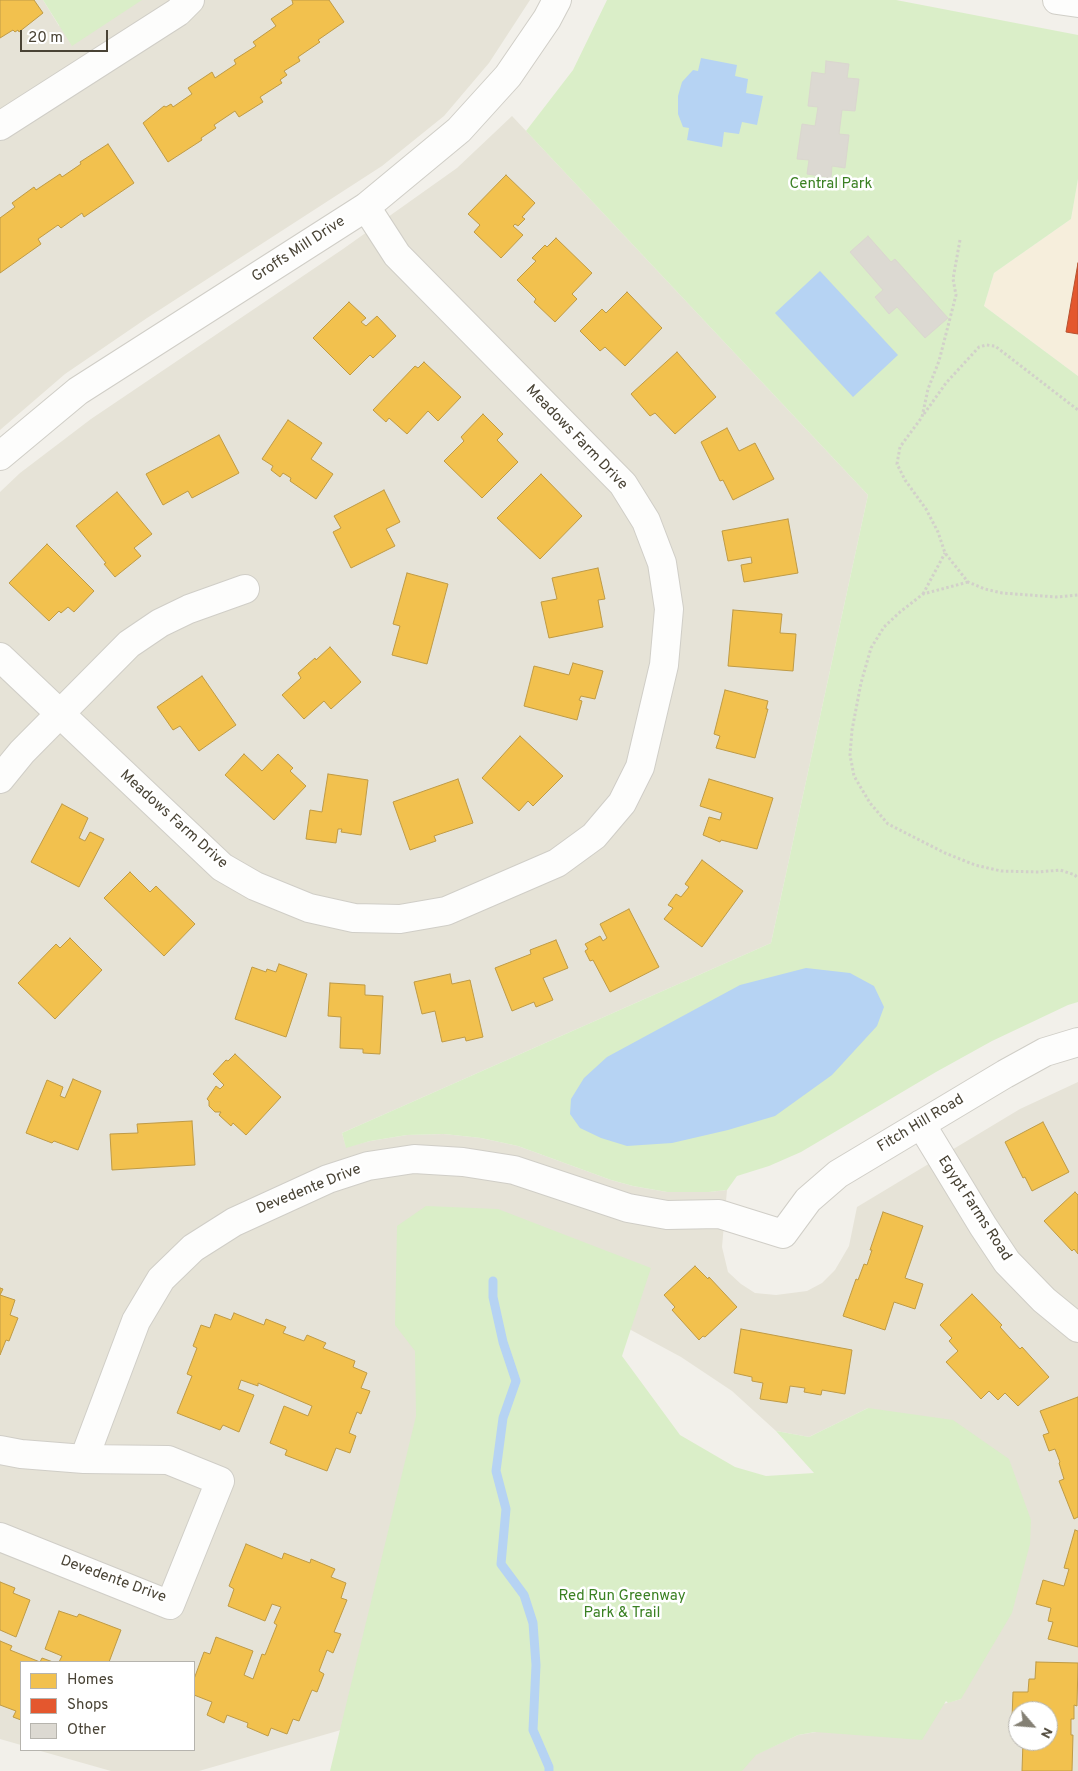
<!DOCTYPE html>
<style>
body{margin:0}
#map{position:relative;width:1078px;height:1771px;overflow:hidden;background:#f2f0ea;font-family:Overpass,sans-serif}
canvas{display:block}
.legend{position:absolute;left:20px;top:1661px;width:175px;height:90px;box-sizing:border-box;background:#fff;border:1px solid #b6b4ae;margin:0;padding:6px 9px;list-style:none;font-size:15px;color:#494335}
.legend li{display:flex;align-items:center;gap:10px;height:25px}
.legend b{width:25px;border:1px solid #b6b4ae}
.north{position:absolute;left:1008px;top:1701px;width:50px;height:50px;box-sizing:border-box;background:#fff;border:1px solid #b6b4ae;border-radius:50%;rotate:117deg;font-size:14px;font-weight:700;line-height:20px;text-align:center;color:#494335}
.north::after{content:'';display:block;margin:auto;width:18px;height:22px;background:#848074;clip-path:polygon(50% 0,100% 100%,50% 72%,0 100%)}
.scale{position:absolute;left:20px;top:30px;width:88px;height:22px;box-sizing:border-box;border:2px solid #494335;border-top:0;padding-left:6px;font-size:15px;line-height:18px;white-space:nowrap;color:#494335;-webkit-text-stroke:4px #fff;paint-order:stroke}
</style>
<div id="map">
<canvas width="1078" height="1771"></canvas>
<ul class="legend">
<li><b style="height:14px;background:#f2c14e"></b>Homes</li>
<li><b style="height:14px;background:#e4572e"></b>Shops</li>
<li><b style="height:14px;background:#dcd9d2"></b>Other</li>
</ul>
<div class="north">N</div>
<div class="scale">20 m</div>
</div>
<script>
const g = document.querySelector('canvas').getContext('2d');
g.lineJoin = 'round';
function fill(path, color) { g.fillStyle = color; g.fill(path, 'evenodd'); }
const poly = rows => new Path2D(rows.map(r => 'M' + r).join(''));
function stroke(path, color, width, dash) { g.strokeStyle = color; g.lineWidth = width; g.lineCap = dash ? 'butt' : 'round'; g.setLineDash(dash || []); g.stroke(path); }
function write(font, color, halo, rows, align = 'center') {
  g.font = font + ' Overpass,sans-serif'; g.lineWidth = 5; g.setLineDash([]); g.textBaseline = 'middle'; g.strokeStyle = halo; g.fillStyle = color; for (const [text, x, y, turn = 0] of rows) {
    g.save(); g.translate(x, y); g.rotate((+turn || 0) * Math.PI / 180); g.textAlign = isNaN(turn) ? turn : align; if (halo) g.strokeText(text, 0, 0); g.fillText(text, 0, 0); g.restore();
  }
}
fill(poly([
 [0,0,43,0,59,26,141,0,530,0,489,63,444,116,382,166,147,318,65,374,0,430],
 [512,116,868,495,771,943,342,1133,346,1147,370,1141,407,1135,444,1134,481,1138,518,1146,611,1180,633,1186,667,1192,709,1192,727,1190,722,1247,728,1272,741,1284,755,1293,776,1295,807,1291,822,1283,835,1270,849,1246,857,1207,1020,1109,1078,1082,1078,1771,720,1771,798,1735,882,1721,961,1699,868,1408,809,1437,776,1431,732,1391,681,1357,618,1323,372,1721,199,1771,111,1771,37,1750,194,1750,194,1662,21,1662,21,1745,0,1739,0,492,20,473,91,419,343,249,457,168],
 [1018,1711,1048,1711,1048,1741,1018,1741]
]), '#e6e3d7');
fill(poly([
 [1078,179,1078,376,984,306,994,273,1071,219]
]), '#f6eedc');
fill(poly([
 [43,0,142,0,72,46],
 [607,0,896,0,1078,35,1078,179,1071,219,994,273,984,306,1078,376,1078,1002,1068,1005,992,1041,936,1072,801,1152,769,1166,737,1176,727,1190,709,1192,667,1192,633,1186,611,1180,518,1146,481,1138,444,1134,407,1135,370,1141,346,1148,342,1133,771,943,868,495,526,131,573,70],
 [426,1206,498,1209,651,1268,622,1356,680,1435,735,1467,766,1476,814,1473,776,1431,809,1437,868,1408,953,1420,1009,1459,1031,1520,1030,1544,1012,1613,961,1699,948,1703,946,1701,922,1740,815,1732,798,1735,756,1755,742,1771,330,1771,416,1416,415,1351,395,1325,397,1226]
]), '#daeec8');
fill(poly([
 [701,58,737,65,735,76,748,79,746,93,763,96,757,125,742,122,739,134,724,132,722,147,687,140,689,128,683,127,678,114,678,96,682,82,693,70,698,71],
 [820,271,898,355,853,397,775,313],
 [806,968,850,973,874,986,884,1007,877,1026,832,1075,775,1116,728,1130,672,1143,627,1146,601,1138,580,1128,570,1114,571,1099,584,1078,607,1057,740,985]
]), '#b6d3f3');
const homes = poly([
 [0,0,34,0,43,13,19,32,18,30,15,32,13,30,0,38,0,0],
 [292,0,329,0,344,22,318,40,320,42,298,57,300,61,284,71,287,75,280,80,282,83,260,97,263,102,239,117,235,111,214,125,216,128,201,138,202,140,168,162,143,123,164,106,166,107,171,104,173,107,192,94,188,88,212,72,215,78,236,64,234,60,256,46,253,42,276,26,271,19,293,4,292,0],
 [108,144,134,183,84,217,82,213,61,228,58,225,38,239,41,244,0,273,0,218,15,207,12,203,34,187,36,190,60,174,62,177,81,164,80,162,108,144],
 [506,175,535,203,522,217,525,219,518,226,515,224,513,226,523,235,501,258,474,232,480,225,468,214,506,175],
 [556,238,592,273,572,294,577,299,555,322,534,302,536,299,517,280,536,261,532,258,545,245,547,247,556,238],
 [627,292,662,328,625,366,605,347,600,351,580,331,602,309,606,313,627,292],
 [349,302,366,318,361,322,366,326,377,316,396,336,373,358,370,355,350,375,313,338,349,302],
 [677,352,716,397,675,434,655,413,650,416,631,394,677,352],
 [424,362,461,397,438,421,428,411,407,434,389,418,386,422,373,410,415,366,418,368,424,362],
 [483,414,503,434,497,440,518,462,482,498,444,461,464,441,461,437,483,414],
 [288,420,322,443,311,459,333,474,316,499,290,481,291,478,283,473,280,477,271,470,273,466,262,459,288,420],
 [727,428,739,451,755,443,774,479,733,500,723,480,720,481,701,442,727,428],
 [219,435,239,473,192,498,188,491,163,505,146,474,219,435],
 [541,474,582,516,540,559,497,518,541,474],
 [384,490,400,522,386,529,395,546,351,568,333,532,341,528,334,516,384,490],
 [117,492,152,534,134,548,141,556,115,577,104,564,106,563,76,526,117,492],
 [788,519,798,573,744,582,741,565,752,563,751,557,728,561,722,531,788,519],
 [47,544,94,591,74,612,68,607,61,613,59,611,49,621,9,583,47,544],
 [598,568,605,599,598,600,603,627,549,638,541,602,557,599,552,578,598,568],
 [407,573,448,584,427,664,392,655,400,626,393,624,407,573],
 [733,610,782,614,780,633,796,634,793,671,728,666,733,610],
 [330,647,361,682,331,709,324,701,304,719,282,695,301,678,298,673,315,658,316,660,330,647],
 [573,663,603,671,595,699,581,696,579,700,582,701,577,720,524,706,534,666,569,675,573,663],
 [202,676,236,725,199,751,180,726,173,730,157,707,202,676],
 [725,690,768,701,766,709,768,709,755,758,716,748,720,736,714,734,725,690],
 [520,736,563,776,533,806,528,801,519,811,482,778,520,736],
 [244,754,262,771,278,754,293,768,290,771,306,786,274,820,225,775,244,754],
 [328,774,368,780,361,835,341,832,342,829,338,829,336,843,306,839,310,810,322,812,328,774],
 [458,779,473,823,434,836,436,841,410,850,393,802,458,779],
 [709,779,773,798,757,849,721,840,720,842,703,835,709,817,720,820,722,813,700,806,709,779],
 [62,804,88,818,79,838,85,841,90,832,104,839,79,887,31,862,62,804],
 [702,860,743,891,702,947,664,919,673,908,668,905,676,894,681,897,689,887,685,884,702,860],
 [130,872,150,892,156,886,195,924,164,956,104,898,130,872],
 [629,909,659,967,610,992,593,960,590,961,585,951,588,949,585,944,600,936,603,941,607,938,600,924,629,909],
 [70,938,102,970,55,1019,18,983,56,944,60,948,70,938],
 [556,940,568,968,543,978,553,1000,536,1007,534,1002,512,1011,495,968,531,954,530,950,556,940],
 [279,964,307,974,286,1037,235,1019,252,967,266,972,267,969,276,972,279,964],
 [450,974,452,984,470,980,483,1037,466,1041,465,1037,442,1042,435,1011,422,1014,414,982,450,974],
 [330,983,365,985,365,995,383,996,380,1054,363,1053,363,1049,340,1048,341,1017,328,1016,330,983],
 [235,1054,281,1097,246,1135,233,1123,231,1126,219,1115,221,1112,215,1112,209,1106,209,1101,207,1099,216,1086,220,1089,224,1085,213,1074,226,1060,228,1061,235,1054],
 [73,1079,101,1091,78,1150,54,1141,52,1143,26,1133,47,1080,63,1087,60,1096,65,1098,73,1079],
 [192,1121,195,1165,112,1170,110,1134,138,1133,137,1124,192,1121],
 [1043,1122,1069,1172,1032,1191,1025,1177,1023,1178,1005,1142,1043,1122],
 [1075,1192,1078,1195,1078,1254,1074,1249,1072,1251,1044,1221,1075,1192],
 [883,1212,923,1226,905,1278,923,1284,915,1309,894,1302,885,1330,843,1316,856,1279,858,1280,864,1264,867,1265,872,1250,870,1250,883,1212],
 [695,1266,708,1279,709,1277,737,1307,705,1337,703,1336,699,1340,672,1310,675,1307,664,1295,695,1266],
 [0,1288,3,1289,0,1295,15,1300,10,1315,18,1318,9,1341,6,1340,0,1355,0,1288],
 [972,1294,1002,1325,1000,1327,1020,1349,1022,1347,1049,1377,1018,1406,1005,1393,998,1400,989,1391,981,1399,946,1362,958,1351,949,1341,952,1338,940,1325,972,1294],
 [234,1313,264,1325,266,1319,286,1327,283,1333,304,1341,307,1335,326,1343,323,1348,355,1361,353,1367,367,1373,361,1388,370,1391,361,1414,357,1412,349,1433,356,1436,350,1453,336,1448,327,1471,285,1455,287,1450,270,1443,284,1406,308,1416,312,1406,258,1383,258,1386,241,1380,238,1389,254,1395,239,1432,223,1425,220,1430,177,1413,192,1376,187,1374,197,1348,193,1346,201,1325,210,1328,215,1314,231,1320,234,1313],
 [741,1329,852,1350,845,1394,822,1390,821,1395,804,1392,805,1388,790,1386,787,1403,760,1399,763,1383,752,1381,752,1377,734,1373,741,1329],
 [1078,1397,1078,1517,1074,1519,1059,1481,1064,1479,1059,1463,1060,1462,1055,1449,1049,1451,1043,1435,1049,1433,1040,1411,1078,1397],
 [1075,1530,1078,1531,1078,1647,1048,1639,1053,1622,1048,1621,1051,1608,1036,1604,1043,1580,1064,1586,1069,1569,1064,1568,1075,1530],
 [246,1544,282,1559,284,1553,310,1563,311,1559,335,1569,331,1577,346,1583,341,1598,347,1600,334,1632,341,1634,333,1653,327,1650,319,1671,324,1674,317,1692,312,1690,299,1721,293,1719,287,1734,271,1728,268,1736,247,1727,248,1723,227,1715,224,1723,207,1715,212,1702,194,1695,194,1679,204,1652,210,1654,216,1637,253,1651,244,1675,253,1679,262,1654,265,1655,277,1625,274,1623,281,1607,272,1604,265,1621,228,1606,234,1589,229,1586,246,1544],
 [0,1582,15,1588,13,1593,30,1600,16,1637,0,1630,0,1582],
 [59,1611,77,1617,79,1614,121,1630,109,1662,59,1662,62,1656,45,1649,59,1611],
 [0,1641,12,1646,10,1650,40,1662,42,1658,53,1662,21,1662,21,1720,13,1717,16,1711,0,1705,0,1641],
 [1036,1662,1078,1663,1077,1706,1074,1705,1074,1719,1071,1719,1071,1735,1073,1735,1072,1771,1022,1771,1023,1741,1048,1741,1048,1711,1018,1711,1018,1718,1012,1718,1013,1692,1028,1692,1029,1679,1035,1679,1036,1662]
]);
fill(homes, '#f2c14e');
stroke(homes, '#bf9b46', 1);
const shops = poly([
 [1078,263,1078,334,1066,332,1078,263]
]);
fill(shops, '#e4572e');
stroke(shops, '#b65130', 1);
stroke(poly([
 [493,1281,493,1297,503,1342,516,1381,503,1418,496,1471,506,1509,501,1564,524,1595,533,1623,536,1665,533,1730,549,1767,549,1771]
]), '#b6d3f3', 9);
const building = poly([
 [826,61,849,64,847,78,859,79,855,111,842,110,839,134,849,135,845,168,832,166,831,178,807,174,809,160,797,159,802,124,815,126,818,107,808,106,812,72,825,74,826,61],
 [868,236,891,262,895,259,948,318,925,338,897,307,889,314,875,297,883,290,850,252,868,236]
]);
fill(building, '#dcd9d2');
stroke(building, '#dad7cf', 1);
const minor = poly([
 [1057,0,1078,3],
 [0,126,178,12,190,0],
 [0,456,78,391,366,207,459,130,508,76,547,19,557,0],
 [0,657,222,867,255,886,309,908,354,918,400,919,446,911,557,863,594,836,622,803,640,767,664,665,669,609,662,563,646,521,623,484,397,255,366,207],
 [0,779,22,752,129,644,160,623,189,609,245,589],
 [921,1124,983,1226,1007,1262,1044,1300,1078,1328],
 [0,1450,21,1454,84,1459,168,1460,220,1481,170,1605,0,1537],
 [84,1459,136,1321,161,1279,193,1248,234,1222,328,1179,368,1166,414,1159,463,1162,514,1170,628,1208,667,1215,719,1214,783,1234,808,1200,838,1174,1005,1074,1045,1052,1078,1042]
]);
stroke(minor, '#d0cec7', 30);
stroke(poly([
 [960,240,953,279,956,295,939,361,928,389,922,417,900,447,897,464,905,480,926,509,938,532,945,553,968,582,985,589,1002,593,1056,597,1078,595],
 [924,414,946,383,979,347,986,345,995,346,1078,410],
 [968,582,923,594,900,612,884,627,871,648,861,683,852,730,850,755,854,776,870,803,888,824,945,853,975,865,1001,871,1039,872,1060,870,1075,875,1078,879],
 [923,594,945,553]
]), '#d2d0ca', 3, [2.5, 2.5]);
stroke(minor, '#fdfdfc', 28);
write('15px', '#3a8022', '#fff', [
 ["Central Park",831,185],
 ["Red Run Greenway",622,1597],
 ["Park & Trail",622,1614]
]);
write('15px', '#494335', '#fff', [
 ["Groffs Mill Drive",299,250,-33],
 ["Meadows Farm Drive",576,438,46],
 ["Meadows Farm Drive",173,820,42],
 ["Fitch Hill Road",921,1124,-31],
 ["Devedente Drive",309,1190,-22],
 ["Egypt Farms Road",974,1209,57],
 ["Devedente Drive",113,1580,20]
]);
</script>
